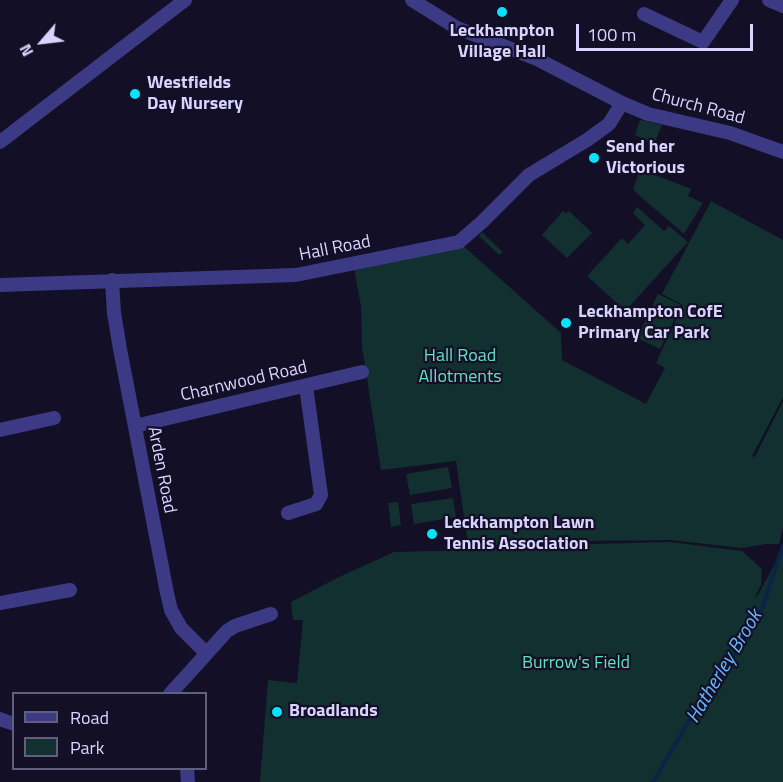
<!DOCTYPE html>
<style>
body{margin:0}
#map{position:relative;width:783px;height:782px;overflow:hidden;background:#130f26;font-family:"Titillium Web",sans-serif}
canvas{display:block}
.legend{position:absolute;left:12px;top:692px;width:195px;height:78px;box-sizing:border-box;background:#130f26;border:2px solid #625e7d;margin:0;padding:8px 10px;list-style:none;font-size:18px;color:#d9d4ff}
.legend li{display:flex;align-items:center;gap:12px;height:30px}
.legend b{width:30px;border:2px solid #625e7d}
.north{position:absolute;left:12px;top:12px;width:60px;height:60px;-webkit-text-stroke:4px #130f26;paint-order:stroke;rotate:242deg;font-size:16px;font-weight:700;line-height:24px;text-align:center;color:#d9d4ff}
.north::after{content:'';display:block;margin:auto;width:21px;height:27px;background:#d9d4ff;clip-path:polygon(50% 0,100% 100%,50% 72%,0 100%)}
.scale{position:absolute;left:576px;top:24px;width:177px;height:27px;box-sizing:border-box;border:3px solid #d9d4ff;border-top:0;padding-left:8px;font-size:18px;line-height:21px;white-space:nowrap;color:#d9d4ff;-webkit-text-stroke:4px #130f26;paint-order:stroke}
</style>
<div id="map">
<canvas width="783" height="782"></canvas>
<ul class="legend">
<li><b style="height:8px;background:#3d3a85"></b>Road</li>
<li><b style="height:16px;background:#12302f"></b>Park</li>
</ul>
<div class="north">N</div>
<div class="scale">100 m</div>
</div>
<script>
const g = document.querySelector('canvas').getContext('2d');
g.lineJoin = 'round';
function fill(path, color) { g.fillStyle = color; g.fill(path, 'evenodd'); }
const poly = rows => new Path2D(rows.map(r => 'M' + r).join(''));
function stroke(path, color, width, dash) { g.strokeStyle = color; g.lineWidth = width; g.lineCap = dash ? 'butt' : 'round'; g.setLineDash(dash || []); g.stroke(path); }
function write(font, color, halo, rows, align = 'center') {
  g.font = font + ' "Titillium Web",sans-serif'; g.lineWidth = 4.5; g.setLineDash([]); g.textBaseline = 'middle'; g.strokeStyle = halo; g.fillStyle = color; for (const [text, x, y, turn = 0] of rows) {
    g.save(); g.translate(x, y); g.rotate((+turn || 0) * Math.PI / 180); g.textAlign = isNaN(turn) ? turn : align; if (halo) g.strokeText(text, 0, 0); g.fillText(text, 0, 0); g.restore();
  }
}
fill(poly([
 [640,120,662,125,654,144,635,135],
 [640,169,691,189,688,196,703,203,684,234,633,190],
 [711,201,783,240,783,397,752,456,755,457,783,401,783,527,779,544,766,544,742,548,670,540,591,541,554,546,468,545,456,461,381,470,362,346,361,306,353,263,459,242,561,333,562,360,646,404,665,368,656,363,683,305,662,294],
 [637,207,664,231,669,226,688,242,627,309,619,305,587,276,622,238,628,244,645,225,633,213],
 [563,211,566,213,569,211,592,233,567,258,542,235],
 [482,232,503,252,499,255,479,236],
 [658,294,681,305,660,349,637,338],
 [448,467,452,488,410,495,406,474],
 [453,498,456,517,414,524,411,504],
 [398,502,401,525,391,527,388,503],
 [670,542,742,551,762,569,761,585,754,599,758,595,783,549,783,782,260,782,268,680,297,683,303,620,293,620,291,602,339,577,394,552,553,548,591,544]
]), '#12302f');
stroke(poly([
 [653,782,688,723,759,617,783,546]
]), '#0c2248', 4);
stroke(poly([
 [412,0,457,28,537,59,622,103,648,114,730,133,783,152],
 [769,0,783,6],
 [644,14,703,42,732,0],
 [0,142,185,0],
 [112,280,114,313,120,349,167,593,171,610,181,628,206,653],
 [0,285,296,275,459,242,482,222,529,175,587,140,609,124,622,103],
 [135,426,362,372],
 [0,430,54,418],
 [288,513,316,504,321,495,306,386],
 [0,603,70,590],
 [170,694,227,631,235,626,271,614],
 [0,719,14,724],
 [187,768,188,782]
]), '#3d3a85', 14);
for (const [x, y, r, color] of [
 [502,12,6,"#00e5ff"],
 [135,94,6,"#00e5ff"],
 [594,158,6,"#00e5ff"],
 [566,323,6,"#00e5ff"],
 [432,534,6,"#00e5ff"],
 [277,712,6,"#00e5ff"]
]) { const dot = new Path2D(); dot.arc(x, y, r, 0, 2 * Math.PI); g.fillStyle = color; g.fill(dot); stroke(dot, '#130f26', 2); }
write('bold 18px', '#d9d4ff', '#130f26', [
 ["Leckhampton",502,32,"center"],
 ["Village Hall",502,53,"center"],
 ["Westfields",147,84],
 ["Day Nursery",147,105],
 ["Send her",606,148],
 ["Victorious",606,169],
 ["Leckhampton CofE",578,313],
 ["Primary Car Park",578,334],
 ["Leckhampton Lawn",444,524],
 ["Tennis Association",444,545],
 ["Broadlands",289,712]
], 'left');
write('18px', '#d9d4ff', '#130f26', [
 ["Church Road",698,107,15],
 ["Hall Road",335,249,-11],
 ["Charnwood Road",244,382,-13],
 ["Arden Road",161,470,79]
]);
write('18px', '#5fe0c0', '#130f26', [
 ["Hall Road",460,357],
 ["Allotments",460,378],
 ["Burrow's Field",576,664]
]);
write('italic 20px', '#62b6ff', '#130f26', [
 ["Hatherley Brook",725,667,-59]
]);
</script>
